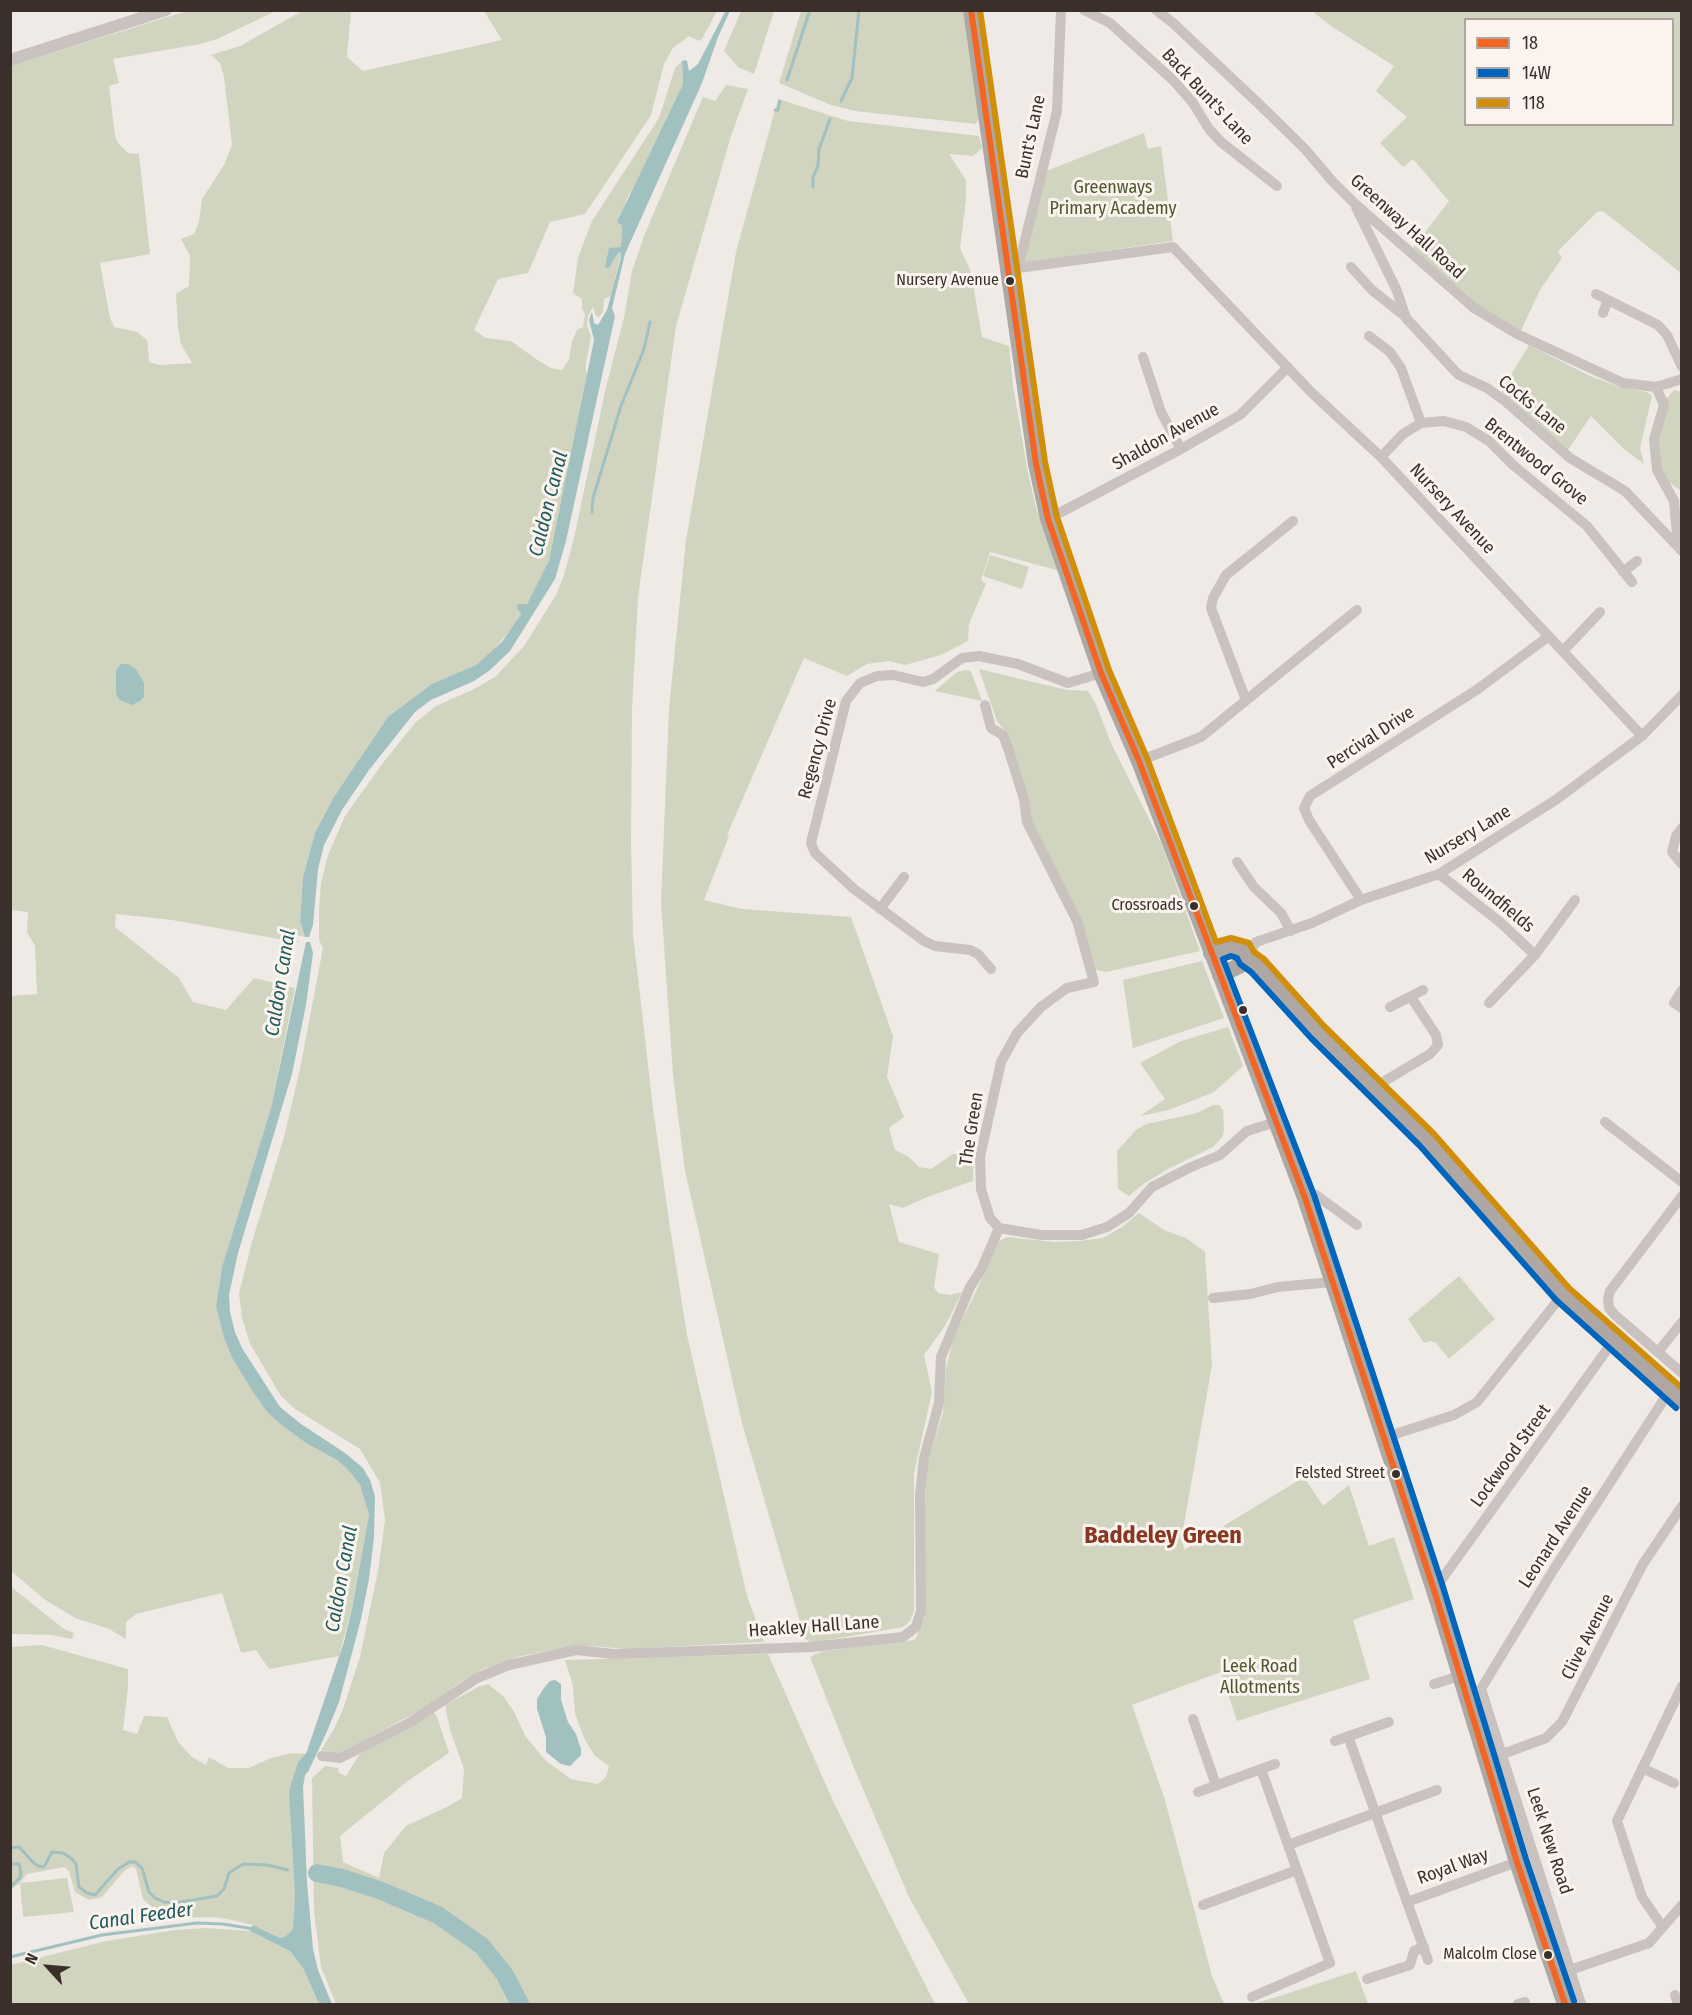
<!DOCTYPE html>
<style>
body{margin:0}
#map{position:relative;width:1692px;height:2015px;overflow:hidden;background:#efeae5;font-family:"Fira Sans Condensed",sans-serif}
canvas{display:block}
.frame{position:absolute;inset:0;border:12px solid #3a2f2b;pointer-events:none}
.legend{position:absolute;left:1464px;top:18px;width:210px;height:108px;box-sizing:border-box;background:#fbf4ee;border:2px solid #aea5a0;margin:0;padding:8px 10px;list-style:none;font-size:18px;color:#3a2f2b}
.legend li{display:flex;align-items:center;gap:12px;height:30px}
.legend b{width:30px;border:2px solid #aea5a0}
.north{position:absolute;left:18px;top:1937px;width:60px;height:60px;-webkit-text-stroke:4px #fbf4ee;paint-order:stroke;rotate:296deg;font-size:16px;font-weight:700;line-height:24px;text-align:center;color:#3a2f2b}
.north::after{content:'';display:block;margin:auto;width:21px;height:27px;background:#3a2f2b;clip-path:polygon(50% 0,100% 100%,50% 72%,0 100%)}
</style>
<div id="map">
<canvas width="1692" height="2015"></canvas>
<div class="frame"></div>
<ul class="legend">
<li><b style="height:8px;background:#f26522"></b>18</li>
<li><b style="height:8px;background:#0065bd"></b>14W</li>
<li><b style="height:8px;background:#d18e09"></b>118</li>
</ul>
<div class="north">N</div>
</div>
<script>
const g = document.querySelector('canvas').getContext('2d');
g.lineJoin = 'round';
function fill(path, color) { g.fillStyle = color; g.fill(path, 'evenodd'); }
const poly = rows => new Path2D(rows.map(r => 'M' + r).join(''));
function stroke(path, color, width, dash) { g.strokeStyle = color; g.lineWidth = width; g.lineCap = dash ? 'butt' : 'round'; g.setLineDash(dash || []); g.stroke(path); }
function write(font, color, halo, rows, align = 'center') {
  g.font = font + ' "Fira Sans Condensed",sans-serif'; g.lineWidth = 6; g.setLineDash([]); g.textBaseline = 'middle'; g.strokeStyle = halo; g.fillStyle = color; for (const [text, x, y, turn = 0] of rows) {
    g.save(); g.translate(x, y); g.rotate((+turn || 0) * Math.PI / 180); g.textAlign = isNaN(turn) ? turn : align; if (halo) g.strokeText(text, 0, 0); g.fillText(text, 0, 0); g.restore();
  }
}
fill(poly([
 [187,11,276,11,217,39,200,44,113,59,119,83,109,86,115,136,118,143,128,153,139,154,150,254,100,263,110,318,114,327,137,332,147,340,149,362,160,365,192,363,181,344,178,327,176,294,189,286,190,256,181,239,194,234,199,222,202,199,224,165,232,145,224,77,220,63,211,55,240,46,302,11,351,11,347,57,363,71,502,40,484,11,717,11,702,39,699,41,689,36,673,48,664,64,651,115,585,214,550,222,528,273,498,279,474,330,486,338,511,341,536,359,551,368,562,370,569,359,572,341,577,330,583,327,585,314,582,309,582,299,573,293,578,258,592,221,659,118,675,68,682,61,683,84,634,188,628,196,619,224,622,226,621,247,617,247,611,266,619,252,621,253,611,296,604,299,603,312,599,317,596,316,593,307,588,316,587,325,591,336,586,364,586,373,595,380,549,561,536,589,512,628,491,653,476,665,432,685,315,833,303,877,300,921,305,937,297,935,292,939,301,943,172,920,116,914,115,927,179,978,193,1002,226,1010,254,978,295,988,271,1108,222,1267,216,1306,224,1338,233,1360,255,1395,267,1412,306,1443,337,1460,348,1470,360,1485,369,1516,353,1604,339,1656,269,1669,256,1650,241,1653,222,1593,136,1614,126,1622,126,1639,109,1629,75,1618,44,1599,11,1571,10,996,37,994,35,946,27,932,28,912,10,910,10,66],
 [741,11,774,11,754,74,738,67,724,51],
 [801,11,964,11,979,117,976,124,855,111,831,105,779,83],
 [1312,11,1681,11,1681,273,1603,211,1597,212,1558,251,1562,258,1540,290,1520,333,1471,301,1413,248,1449,201,1413,159,1403,167,1380,143,1407,117,1376,91,1394,66,1331,26],
 [1466,20,1672,20,1672,124,1466,124],
 [726,85,748,89,731,136,676,326,638,597,632,709,631,842,633,934,653,1108,670,1227,687,1335,747,1596,764,1642,628,1649,590,1646,564,1648,521,1656,481,1670,456,1685,428,1706,357,1744,338,1753,321,1750,333,1731,343,1709,360,1657,378,1571,385,1520,380,1483,360,1449,295,1409,281,1396,250,1344,242,1318,239,1293,252,1242,284,1137,300,1069,323,948,319,940,319,911,321,883,328,855,345,816,382,764,415,723,436,706,474,689,495,677,524,646,556,595,564,575,574,538,606,387,624,318,632,271,644,236,703,97,715,101],
 [778,99,848,121,979,136,982,148,973,156,949,154,966,180,966,200,960,248,971,272,982,337,1009,346,1013,385,1027,468,1036,508,1060,571,990,552,981,580,986,584,969,624,968,641,941,655,905,665,889,661,867,664,847,676,804,658,727,835,729,836,704,900,742,909,851,917,893,1036,887,1077,904,1117,889,1128,895,1150,909,1157,919,1167,931,1169,953,1154,974,1154,973,1181,927,1197,903,1208,889,1204,899,1242,939,1254,934,1287,938,1293,950,1295,962,1292,945,1326,924,1355,932,1392,914,1473,914,1611,910,1621,903,1627,811,1643,805,1639,742,1423,685,1171,673,1075,661,903,669,709,686,540,736,252],
 [1144,133,1148,149,1161,146,1173,241,1023,263,1046,171],
 [1529,345,1590,376,1619,387,1647,392,1652,396,1640,448,1644,464,1624,449,1591,416,1568,450,1501,391],
 [1674,390,1682,392,1681,491,1662,477,1658,436,1666,399],
 [990,555,1029,567,1022,589,983,576],
 [979,669,1067,690,1088,691,1096,704,1110,741,1162,845,1200,951,1106,972,1096,970,1091,965,1029,822,1008,735,997,721],
 [965,670,971,671,982,701,935,691,957,672],
 [1202,961,1224,1018,1133,1048,1123,980],
 [1228,1027,1243,1066,1214,1092,1169,1110,1140,1116,1165,1099,1140,1063,1181,1041],
 [1213,1105,1219,1105,1223,1110,1224,1131,1222,1137,1213,1147,1168,1169,1142,1185,1129,1196,1118,1189,1117,1151,1136,1130,1146,1124,1197,1113],
 [1139,1213,1164,1230,1186,1238,1205,1252,1212,1365,1182,1536,1184,1550,1304,1477,1323,1506,1349,1485,1369,1546,1394,1537,1414,1599,1353,1620,1370,1679,1237,1721,1221,1672,1132,1705,1165,1800,1212,1976,1224,2004,969,2004,909,1897,854,1768,810,1657,823,1651,915,1640,925,1617,925,1502,928,1460,943,1413,946,1369,953,1339,991,1260,997,1242,1007,1237,1055,1242,1080,1241,1103,1238,1122,1227],
 [1459,1276,1495,1319,1449,1359,1436,1343,1430,1341,1424,1343,1408,1319],
 [10,1586,64,1629,74,1633,72,1639,52,1635,11,1634],
 [42,1645,128,1669,128,1687,123,1730,137,1734,144,1716,167,1717,178,1742,192,1757,206,1765,209,1757,228,1768,249,1768,271,1758,291,1753,305,1754,298,1762,295,1915,293,1929,286,1936,280,1938,253,1925,227,1919,212,1917,177,1918,152,1907,143,1899,136,1869,132,1866,124,1871,102,1897,89,1900,75,1892,69,1871,64,1867,27,1874,20,1883,67,1878,74,1912,23,1917,20,1883,10,1890,10,1647],
 [768,1654,834,1803,935,2004,336,2004,321,1967,314,1912,312,1778,325,1766,338,1768,339,1773,346,1776,361,1752,434,1712,437,1717,449,1753,409,1780,340,1836,343,1862,379,1878,384,1853,406,1826,451,1805,462,1798,464,1769,450,1730,445,1705,478,1687,488,1684,503,1696,513,1710,526,1737,546,1761,571,1779,598,1784,606,1777,609,1766,595,1756,585,1740,575,1714,573,1686,565,1660],
 [206,1928,250,1931,290,1951,303,1968,319,2004,11,2004,10,1965,106,1941,175,1930],
 [1356,1971,1368,2004,1253,2004,1283,1995]
]), '#d1d5c0');
fill(poly([
 [726,10,730,11,718,37,702,83,625,254,612,308,615,316,566,541,555,579,510,651,490,670,474,681,431,700,415,712,369,770,342,810,324,845,318,869,313,925,309,937,305,937,300,921,303,877,315,833,334,797,388,717,432,684,476,665,502,642,521,614,517,608,518,604,527,604,549,561,594,340,589,320,592,312,594,323,598,325,607,310,620,261,621,253,619,252,610,266,608,268,605,267,609,248,621,247,622,226,617,222,683,84,682,61,685,60,687,61,689,71,698,64],
 [121,664,128,664,136,669,144,683,144,697,140,701,132,705,120,700,116,694,116,670],
 [306,942,310,942,313,953,306,1005,292,1074,238,1253,229,1295,230,1312,235,1332,242,1348,280,1407,301,1424,345,1453,363,1468,370,1480,375,1496,374,1537,369,1579,361,1619,339,1702,325,1736,314,1750,308,1748,344,1642,353,1604,369,1515,360,1485,348,1470,337,1460,306,1443,283,1426,267,1412,255,1395,233,1360,224,1338,216,1306,222,1267,271,1108],
 [555,1680,561,1684,561,1700,568,1722,576,1734,581,1749,581,1755,570,1766,561,1764,546,1752,546,1737,537,1709,537,1699,544,1688,550,1681],
 [305,1754,311,1757,306,1770,303,1787,307,1882,313,1949,318,1970,332,2004,319,2004,303,1968,290,1951,250,1931,253,1925,280,1938,286,1936,293,1929,295,1895,289,1791,298,1762]
]), '#a1c1c0');
stroke(poly([
 [787,80,810,10],
 [841,101,852,78,859,10],
 [775,110,778,110,780,101],
 [813,187,813,177,818,166,819,149,830,119],
 [592,512,593,498,621,406,644,349,650,322],
 [10,1848,19,1847,33,1862,38,1866,44,1867,52,1852,63,1853,71,1858,76,1864,79,1887,87,1893,95,1895,118,1869,129,1862,135,1862,142,1868,149,1892,155,1898,164,1902,176,1903,217,1896,224,1889,229,1873,243,1864,267,1865,288,1870],
 [10,1864,19,1864,21,1872,20,1878,10,1887],
 [10,1957,102,1935,197,1923,223,1924,254,1929]
]), '#a1c1c0', 3);
stroke(poly([
 [304,1769,319,1737]
]), '#a1c1c0', 10);
stroke(poly([
 [317,1873,342,1878,379,1890,438,1915,482,1946,505,1975,520,2004]
]), '#a1c1c0', 18);
stroke(poly([
 [1084,10,1110,23,1174,81,1193,103,1209,129,1221,142,1277,186],
 [1156,10,1173,23,1259,104,1305,149,1333,182,1353,202,1474,308,1517,334,1623,383,1656,387,1682,379],
 [1356,207,1397,291,1406,318,1454,370,1459,375,1487,388,1505,401,1570,458,1625,491,1682,551],
 [1009,267,1018,268,1173,247,1311,392,1381,457,1642,736],
 [1351,267,1372,290,1406,317],
 [1018,268,1057,111,1061,10],
 [1596,294,1658,325,1667,335,1682,367],
 [1603,313,1608,300],
 [1369,336,1390,352,1401,368,1421,423],
 [1143,357,1161,412,1181,449],
 [1656,387,1664,405,1654,439,1657,470,1674,501,1678,546],
 [1381,457,1403,434,1421,423,1444,421,1466,427,1489,441,1513,465,1587,526,1632,582],
 [1048,519,1181,449,1240,415,1288,367],
 [1623,572,1637,561],
 [1563,651,1600,612],
 [1246,700,1211,608,1213,598,1226,575,1293,521],
 [985,705,991,728,1003,735,1008,748,1024,799,1027,822,1077,921,1094,982,1067,988,1041,1007,1017,1033,1001,1062,980,1157,981,1189,990,1218,999,1228,1041,1235,1082,1235,1107,1227,1129,1213,1152,1187,1189,1168,1220,1155,1247,1131,1276,1122],
 [1139,761,1201,737,1357,610],
 [1682,828,1676,836,1672,852,1682,864],
 [1237,862,1254,887,1281,913,1291,931],
 [1439,874,1501,923,1535,955],
 [1361,900,1309,820,1304,808,1310,796,1478,689,1549,636],
 [880,909,904,877],
 [1251,959,1252,949,1256,942,1312,923,1361,900,1439,874,1557,799,1642,736,1682,695],
 [991,969,978,954,970,950,935,946,924,941,854,889,815,853,811,843,846,701,860,683,877,676,893,675,923,682,933,679,962,658,979,656,1018,664,1068,683,1101,673],
 [1682,990,1674,1003,1682,1008],
 [1489,1003,1535,955,1575,900],
 [1390,1007,1423,990],
 [1373,1088,1430,1054,1438,1045,1436,1035,1411,997],
 [1605,1122,1682,1182],
 [1682,1196,1610,1291,1608,1299,1609,1308,1615,1315,1682,1373],
 [1305,1198,1316,1195,1357,1225],
 [1213,1298,1250,1294,1278,1287,1332,1282],
 [1658,1352,1682,1322],
 [1383,1438,1454,1415,1477,1402,1563,1294],
 [1434,1590,1614,1340],
 [1434,1684,1460,1676],
 [1481,1689,1581,2004],
 [1466,1697,1481,1689,1554,1569,1670,1390],
 [1193,1719,1216,1785],
 [1348,1736,1407,1902,1517,1862],
 [1335,1741,1389,1722],
 [1500,1755,1546,1738,1562,1722,1643,1564,1682,1506],
 [322,1756,340,1758,409,1723,477,1678,509,1665,576,1650,613,1654,811,1647,903,1637,916,1627,921,1611,920,1495,924,1458,939,1403,941,1357,970,1287,981,1270,999,1228],
 [1642,1768,1674,1783],
 [1198,1792,1275,1764],
 [1288,1845,1437,1790],
 [1407,1902,1428,1960],
 [1203,1905,1297,1870],
 [1662,1926,1642,1897,1617,1821,1682,1686],
 [1570,1970,1649,1943,1682,1905],
 [1367,1979,1410,1965,1414,1951,1424,1947],
 [1675,1995,1678,2004],
 [1252,1997,1330,1963,1261,1769],
 [1518,2004,1525,2002]
]), '#c9c2be', 10);
stroke(poly([
 [10,60,166,10]
]), '#c9c2be', 12);
stroke(poly([
 [1211,953,1231,947,1243,950,1247,958,1257,965,1317,1032,1427,1140,1563,1294,1682,1401],
 [1220,975,1239,966,1247,958]
]), '#aea7a3', 16);
stroke(poly([
 [971,10,1036,464,1048,519,1101,673,1139,761,1305,1198,1434,1590,1517,1862,1565,2004]
]), '#aea8a4', 16);
stroke(poly([
 [971,10,1036,464,1048,519,1101,673,1139,761,1305,1198,1434,1590,1517,1862,1565,2004]
]), '#f26522', 6);
stroke(poly([
 [1574,2001,1526,1859,1443,1587,1314,1195,1223,959,1231,956,1237,958,1240,964,1251,972,1311,1038,1420,1146,1556,1300,1676,1408]
]), '#0065bd', 6);
stroke(poly([
 [980,10,1045,462,1057,517,1109,670,1147,758,1216,942,1231,938,1249,943,1254,952,1264,959,1324,1026,1434,1134,1569,1288,1682,1388]
]), '#d18e09', 6);
for (const [x, y, r, color] of [
 [1010,281,5,"#3a2f2b"],
 [1194,906,5,"#3a2f2b"],
 [1243,1010,5,"#3a2f2b"],
 [1396,1474,5,"#3a2f2b"],
 [1548,1955,5,"#3a2f2b"]
]) { const dot = new Path2D(); dot.arc(x, y, r, 0, 2 * Math.PI); g.fillStyle = color; g.fill(dot); stroke(dot, '#fbf4ee', 2); }
write('16px', '#3a2f2b', '#fbf4ee', [
 ["Nursery Avenue",999,281],
 ["Crossroads",1183,906],
 ["Felsted Street",1385,1474],
 ["Malcolm Close",1537,1955]
], 'right');
write('18px', '#3a2f2b', '#fbf4ee', [
 ["Back Bunt's Lane",1207,97,47],
 ["Bunt's Lane",1031,137,-78],
 ["Greenway Hall Road",1407,227,42],
 ["Cocks Lane",1532,405,39],
 ["Shaldon Avenue",1166,437,-29],
 ["Brentwood Grove",1536,462,39],
 ["Nursery Avenue",1452,509,47],
 ["Percival Drive",1371,738,-33],
 ["Regency Drive",818,749,-75],
 ["Nursery Lane",1468,835,-31],
 ["Roundfields",1498,901,40],
 ["The Green",972,1129,-81],
 ["Lockwood Street",1511,1456,-54],
 ["Leonard Avenue",1556,1537,-57],
 ["Heakley Hall Lane",814,1627,-4],
 ["Clive Avenue",1588,1637,-63],
 ["Leek New Road",1549,1841,72],
 ["Royal Way",1453,1867,-20]
]);
write('18px', '#4c582f', '#fbf4ee', [
 ["Greenways",1113,188],
 ["Primary Academy",1113,209],
 ["Leek Road",1260,1667],
 ["Allotments",1260,1688]
]);
write('italic 20px', '#215b5c', '#fbf4ee', [
 ["Caldon Canal",549,504,-76],
 ["Caldon Canal",281,983,-81],
 ["Caldon Canal",342,1579,-80],
 ["Canal Feeder",141,1917,-8]
]);
write('bold 24px', '#893725', '#fbf4ee', [
 ["Baddeley Green",1163,1536]
]);
</script>
